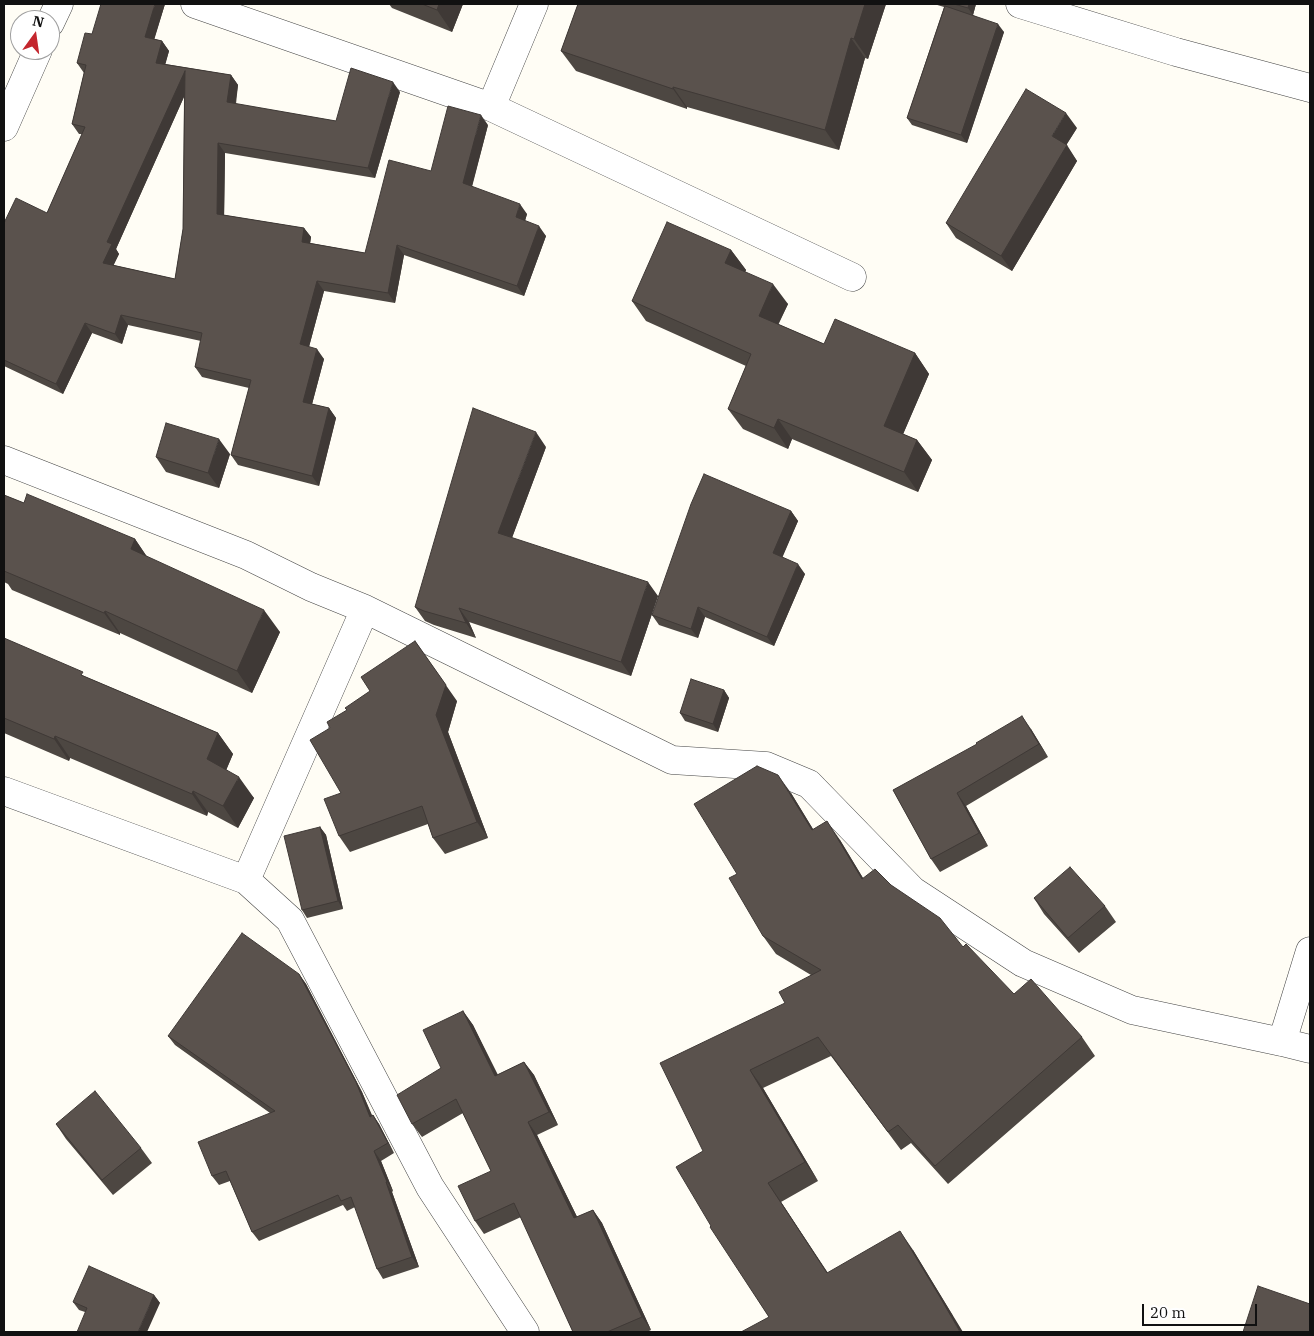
<!DOCTYPE html>
<style>
body{margin:0}
#map{position:relative;width:1314px;height:1336px;overflow:hidden;background:#fffdf5;font-family:"IBM Plex Serif",serif}
canvas{display:block}
.frame{position:absolute;inset:0;border:5px solid #111;pointer-events:none}
.north{position:absolute;left:10px;top:10px;width:50px;height:50px;box-sizing:border-box;background:#fff;border:1px solid #a0a0a0;border-radius:50%;rotate:14deg;font-size:14px;font-weight:700;line-height:20px;text-align:center;color:#111}
.north::after{content:'';display:block;margin:auto;width:18px;height:22px;background:#c4262e;clip-path:polygon(50% 0,100% 100%,50% 72%,0 100%)}
.scale{position:absolute;left:1142px;top:1304px;width:115px;height:22px;box-sizing:border-box;border:2px solid #111;border-top:0;padding-left:6px;font-size:15px;line-height:18px;white-space:nowrap;color:#111;-webkit-text-stroke:4px #fff;paint-order:stroke}
</style>
<div id="map">
<canvas width="1314" height="1336"></canvas>
<div class="frame"></div>
<div class="north">N</div>
<div class="scale">20 m</div>
</div>
<script>
const g = document.querySelector('canvas').getContext('2d');
g.lineJoin = 'round';
const poly = rows => new Path2D(rows.map(r => 'M' + r).join(''));
function stroke(path, color, width, dash) { g.strokeStyle = color; g.lineWidth = width; g.lineCap = dash ? 'butt' : 'round'; g.setLineDash(dash || []); g.stroke(path); }
function fill(path, color) { g.fillStyle = color; g.fill(path, 'evenodd'); }
const minor = poly([
 [195,4,491,107,534,4],
 [1020,4,1176,52,1310,88],
 [50,23,59,4],
 [491,107,852,277],
 [4,127,38,50],
 [4,460,246,555,311,587,365,609,672,760,766,766,809,784,913,891,1023,963,1132,1010,1282,1042,1310,1049],
 [365,609,246,880,290,920,430,1187,525,1332],
 [4,791,246,880],
 [1282,1042,1310,951]
]);
stroke(minor, '#444', 29);
stroke(minor, '#fff', 28);
fill(poly([
 [165,4,154,39,162,41,169,51,165,64,231,75,238,85,236,104,336,121,400,92,375,178,225,153,224,215,304,228,311,237,310,243,365,253,431,171,488,125,472,187,527,214,525,221,546,236,524,296,404,255,395,303,324,291,309,347,324,359,312,404,329,408,336,418,319,486,238,465,231,455,249,388,202,377,195,367,201,341,128,325,122,344,92,333,63,394,4,366,4,223,47,213,82,134,79,134,72,124,84,73,77,63,92,34],
 [184,97,183,229,175,279,113,265,119,254,116,249],
 [389,4,463,4,452,32,392,8],
 [578,4,886,4,868,59,865,58,839,150,687,107,687,109,576,71,561,51],
 [934,4,976,4,973,15,1004,32,967,143,912,125,907,118,944,7],
 [1077,128,1066,145,1077,161,1012,271,956,238,946,223],
 [731,250,746,270,745,272,788,304,778,324,824,344,915,353,929,374,903,434,917,440,932,460,918,492,792,439,788,449,743,429,728,409,746,366,646,321,632,301],
 [546,447,512,538,658,596,631,676,469,622,476,638,434,625,425,621,415,607],
 [230,454,219,488,166,472,156,457],
 [4,495,24,503,135,539,147,557,280,632,252,693,120,633,120,635,12,590,8,584,4,582],
 [791,511,798,521,782,557,805,574,774,646,705,617,698,638,659,625,652,615],
 [4,638,86,677,218,733,233,754,226,770,254,798,238,828,208,812,207,816,70,758,69,761,4,733],
 [724,690,729,698,718,732,685,721,680,713],
 [457,701,448,732,488,838,445,854,433,838,428,824,350,852,339,836,341,793,330,728],
 [1031,729,1048,757,966,806,988,846,940,872,931,859,893,790],
 [791,793,813,829,840,840,863,878,891,885,963,947,1014,994,1082,1037,1095,1056,948,1184,911,1143,901,1150,831,1056,763,1088,818,1181,781,1202,828,1273,913,1250,953,1316,769,1317,711,1226,703,1151,785,1003,811,975,776,954,763,936,737,874],
 [320,827,326,835,343,909,307,918,302,910],
 [1034,898,1105,906,1116,922,1079,953,1044,914],
 [299,974,306,984,362,1092,372,1115,373,1115,379,1124,394,1153,381,1161,393,1191,392,1192,419,1267,383,1279,377,1269,355,1207,347,1211,343,1205,259,1241,252,1232,230,1181,219,1185,212,1176,270,1113,175,1045,168,1036],
 [463,1011,473,1025,497,1075,524,1062,534,1075,558,1125,537,1135,577,1217,593,1210,602,1223,651,1330,647,1332,573,1332,521,1217,484,1234,475,1221,491,1171,463,1113,422,1137,412,1124,441,1068],
 [56,1124,141,1148,152,1163,113,1195,66,1139],
 [154,1295,160,1303,85,1312,79,1310,73,1302]
]), '#4d4742');
fill(poly([
 [155,4,165,4,152,47,145,37],
 [439,4,463,4,452,32,437,10],
 [865,4,886,4,868,59,854,39],
 [969,4,976,4,973,15,968,8],
 [998,24,1004,32,967,143,961,135],
 [851,38,865,58,839,150,825,130],
 [162,41,169,51,163,73,156,63],
 [185,71,191,81,116,249,119,254,110,273,103,263,107,242],
 [231,75,238,85,234,112,227,102],
 [393,82,400,92,375,178,368,168],
 [673,87,687,107,687,109,673,89],
 [1066,113,1077,128,1062,152,1052,136],
 [481,115,488,125,470,193,463,183],
 [218,143,225,153,224,224,217,214],
 [1067,145,1077,161,1012,271,1001,256],
 [520,204,527,214,523,227,516,217],
 [539,226,546,236,524,296,517,286],
 [304,228,311,237,309,252,302,242],
 [397,245,404,255,395,303,388,293],
 [731,250,746,270,740,283,725,263],
 [317,281,324,291,307,354,300,344],
 [773,284,788,304,773,336,759,316],
 [121,315,128,325,122,344,115,334],
 [85,323,92,333,63,394,56,384],
 [317,349,324,359,310,412,303,402],
 [915,353,929,374,898,446,884,426],
 [329,408,336,418,319,486,312,476],
 [778,419,792,439,788,449,774,428],
 [536,432,546,447,508,548,498,533],
 [219,439,230,454,219,488,208,473],
 [917,440,932,460,918,492,904,472],
 [791,511,798,521,780,563,773,553],
 [135,539,150,561,131,549],
 [798,564,805,574,774,646,767,637],
 [648,582,658,596,631,676,621,662],
 [698,607,705,617,698,638,691,629],
 [459,608,469,622,476,638,466,623],
 [264,610,280,632,252,693,237,671],
 [105,611,120,633,120,635,104,613],
 [415,641,457,701,448,732,488,838,477,822,436,715],
 [724,690,729,698,718,732,713,724],
 [1022,716,1031,729,1048,757,1039,744],
 [218,733,233,754,222,780,207,759],
 [55,736,70,758,69,761,54,739],
 [778,775,791,793,825,849,812,830],
 [239,777,254,798,238,828,223,806],
 [193,791,208,812,207,816,192,794],
 [957,793,966,806,988,846,979,833],
 [827,821,840,840,875,898,862,879],
 [320,827,326,835,343,909,338,901],
 [299,974,306,984,362,1092,376,1126,370,1117],
 [463,1011,473,1025,505,1089,495,1076],
 [524,1062,534,1075,558,1125,549,1112],
 [750,1070,763,1088,818,1181,805,1162],
 [373,1115,379,1124,394,1153,388,1143],
 [528,1122,537,1135,584,1231,574,1218],
 [374,1151,381,1161,393,1191,387,1182],
 [386,1182,392,1192,419,1267,412,1257],
 [768,1183,781,1202,840,1292,827,1273],
 [593,1210,602,1223,651,1330,642,1317],
 [900,1231,913,1250,963,1332,960,1332],
 [154,1295,160,1303,147,1332,138,1332]
]), '#3f3936');
const building = poly([
 [101,4,155,4,145,37,162,41,156,63,231,75,227,102,336,121,351,68,393,82,368,168,218,143,217,214,304,228,302,242,365,253,389,160,431,171,448,106,481,115,463,183,520,204,516,217,539,226,517,286,397,245,388,293,317,281,300,344,317,349,303,402,329,408,312,476,231,455,251,380,195,367,202,333,121,315,115,334,85,323,56,384,4,360,4,223,16,198,47,213,85,127,72,124,86,65,77,63,85,33,92,34,101,4],
 [185,71,183,229,175,279,103,263,112,244,107,242,185,71],
 [422,4,439,4,437,10,422,4],
 [578,4,865,4,854,39,851,38,825,130,673,87,673,89,561,51,578,4],
 [954,4,969,4,968,8,954,4],
 [945,6,998,24,961,135,907,118,945,6],
 [1026,89,1066,113,1052,136,1067,145,1001,256,946,223,1026,89],
 [667,222,731,250,725,263,773,284,759,316,824,344,835,319,915,353,884,426,917,440,904,472,778,419,774,428,728,409,751,354,632,301,667,222],
 [473,408,536,432,498,533,648,582,621,662,459,608,466,623,424,611,415,607,473,408],
 [166,423,219,439,208,473,156,457,166,423],
 [704,474,791,511,773,553,798,564,767,637,698,607,691,629,652,615,691,504,704,474],
 [27,494,135,539,131,549,264,610,237,671,105,611,104,613,4,571,4,495,24,503,27,494],
 [4,638,83,672,81,675,218,733,207,759,239,777,223,806,193,791,192,794,55,736,54,739,4,718,4,638],
 [415,641,446,685,436,715,477,822,433,838,422,806,339,836,324,799,341,793,310,740,330,728,327,722,347,710,345,708,370,691,361,677,415,641],
 [691,679,724,690,713,724,680,713,691,679],
 [1022,716,1039,744,957,793,979,833,931,859,893,790,977,744,976,743,1022,716],
 [757,766,778,775,812,830,827,821,862,879,875,869,891,885,940,918,963,947,966,944,1014,994,1031,979,1082,1037,935,1166,898,1125,888,1132,818,1037,750,1070,805,1162,768,1183,827,1273,900,1231,940,1297,960,1332,741,1332,769,1317,710,1227,711,1226,676,1167,703,1151,660,1063,785,1003,779,992,821,970,763,936,729,878,737,874,694,804,757,766],
 [320,827,338,901,302,910,284,836,320,827],
 [1070,867,1105,906,1068,938,1034,898,1070,867],
 [242,933,299,974,356,1082,370,1117,373,1115,388,1143,374,1151,387,1182,386,1182,412,1257,377,1269,351,1197,341,1201,338,1195,252,1232,226,1171,212,1176,198,1142,275,1111,168,1036,242,933],
 [463,1011,495,1076,524,1062,549,1112,528,1122,574,1218,593,1210,642,1317,607,1332,573,1332,514,1203,475,1221,458,1186,491,1171,456,1099,412,1124,397,1095,441,1068,423,1030,463,1011],
 [95,1091,141,1148,102,1180,56,1124,95,1091],
 [89,1266,154,1295,138,1332,77,1332,87,1308,73,1302,89,1266],
 [1258,1286,1310,1304,1310,1332,1243,1332,1258,1286]
]);
fill(building, '#5a524d');
stroke(building, '#3f3936', 1);
</script>
